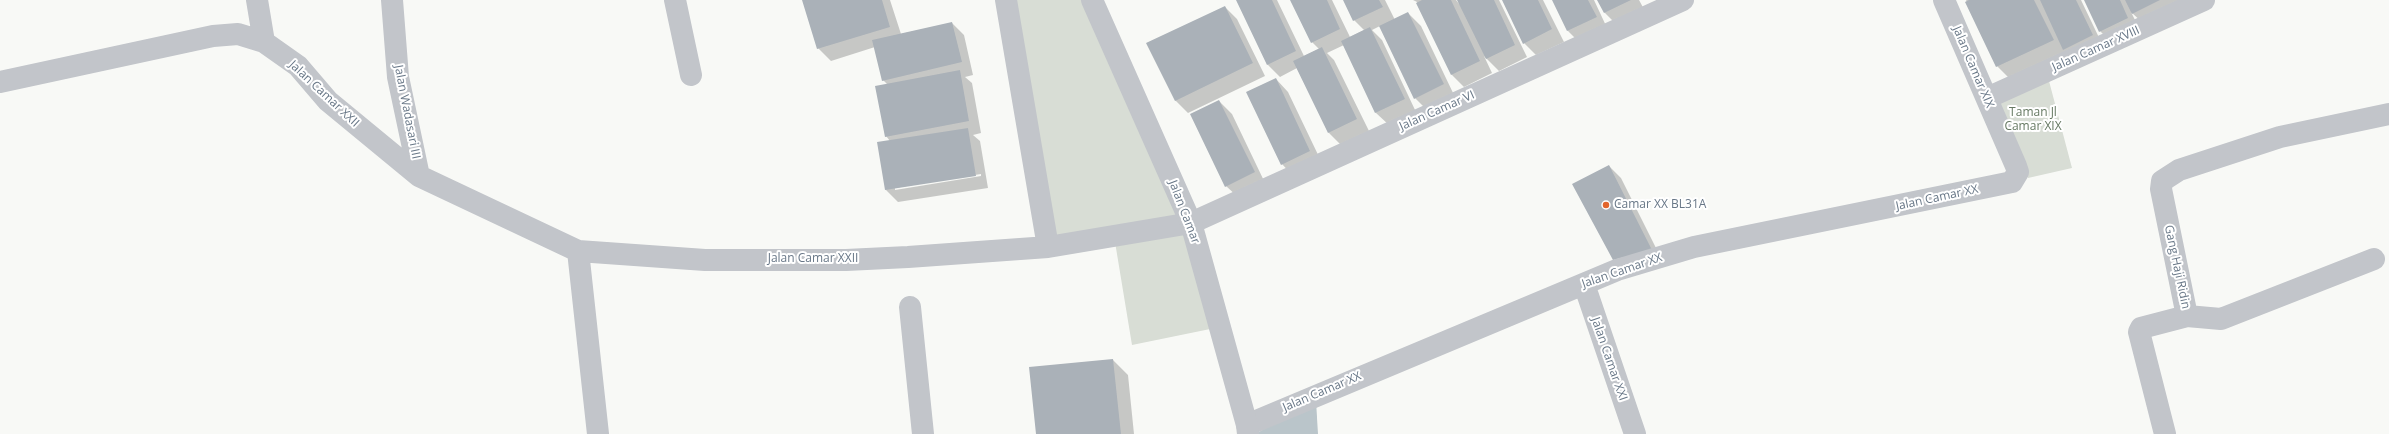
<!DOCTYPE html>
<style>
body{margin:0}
canvas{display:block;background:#f8f9f6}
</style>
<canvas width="2389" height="434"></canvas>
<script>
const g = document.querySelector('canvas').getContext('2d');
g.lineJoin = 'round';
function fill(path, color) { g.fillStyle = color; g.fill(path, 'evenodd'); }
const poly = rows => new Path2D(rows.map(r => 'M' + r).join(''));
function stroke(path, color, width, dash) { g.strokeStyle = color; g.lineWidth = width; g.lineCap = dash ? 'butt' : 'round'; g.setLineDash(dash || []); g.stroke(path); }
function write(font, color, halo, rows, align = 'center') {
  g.font = font + ' "Open Sans",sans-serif'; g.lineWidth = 4; g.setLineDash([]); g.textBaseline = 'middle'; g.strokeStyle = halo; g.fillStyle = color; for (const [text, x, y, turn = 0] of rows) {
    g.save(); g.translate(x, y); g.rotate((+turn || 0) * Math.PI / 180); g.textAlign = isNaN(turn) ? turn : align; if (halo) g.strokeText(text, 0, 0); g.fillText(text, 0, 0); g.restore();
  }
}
fill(poly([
 [1011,0,1090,0,1189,220,1055,237],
 [2049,81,2072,168,2028,178,1998,104],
 [1191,223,1220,327,1132,345,1115,242]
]), '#d8ddd5');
fill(poly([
 [1316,401,1318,434,1255,434]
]), '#bac5ca');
fill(poly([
 [803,0,890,0,901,34,952,23,964,35,973,75,965,77,972,83,981,133,973,135,980,141,988,188,898,202,886,190,878,143,890,141,886,136,887,84,883,80,875,47,831,61,818,48],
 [981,174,981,176,895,190,895,188],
 [1237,0,1277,0,1304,56,1319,49,1312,42,1292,0,1332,0,1350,37,1364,30,1354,20,1344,0,1385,0,1395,20,1408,13,1421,26,1455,97,1427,110,1415,98,1380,26,1372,30,1382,40,1416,112,1389,125,1376,113,1344,45,1327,53,1334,60,1369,131,1341,145,1329,133,1297,68,1280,77,1268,65],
 [1413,0,1456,0,1460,5,1459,0,1499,0,1527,57,1499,71,1484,56,1492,73,1464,87,1452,75,1417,2],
 [1503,0,1543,0,1564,42,1536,55,1524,43],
 [1553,0,1594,0,1608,30,1580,43,1568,31],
 [1598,0,1639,0,1645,11,1617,25,1605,13],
 [1966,0,2081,0,2104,48,2010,79,1997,66],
 [2085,0,2186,0,2145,25,2131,12,2140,30,2113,44,2100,31],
 [1225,7,1237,19,1265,76,1188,113,1175,100],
 [1276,79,1288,92,1322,163,1294,177,1282,164],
 [1219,101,1232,114,1266,185,1239,198,1226,186],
 [1609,166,1621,178,1663,262,1626,271],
 [1113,360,1128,375,1134,434,1037,434]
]), '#0003');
fill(poly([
 [802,0,882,0,890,27,817,49],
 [1236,0,1272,0,1296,51,1267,65],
 [1290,0,1327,0,1340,29,1311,43],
 [1343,0,1379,0,1383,7,1353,21],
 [1422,0,1451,0,1480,61,1451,75,1416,3],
 [1457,0,1494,0,1515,45,1486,59],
 [1502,0,1538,0,1552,29,1523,44],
 [1552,0,1588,0,1597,17,1567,31],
 [1597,0,1631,0,1604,13],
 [1969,0,2034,0,2054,40,1996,67,1965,2],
 [2040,0,2076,0,2093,35,2063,50],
 [2084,0,2120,0,2128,18,2099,32],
 [2125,0,2160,0,2132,14],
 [1225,6,1253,63,1175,101,1146,43],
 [1408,12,1444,84,1414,99,1379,26],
 [952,22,962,62,882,81,872,40],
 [1370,27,1405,99,1375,113,1341,41],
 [1322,47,1357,119,1328,133,1293,61],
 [960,70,969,121,885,137,875,86],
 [1276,78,1310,151,1281,165,1246,92],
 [1219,100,1255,172,1225,187,1190,114],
 [968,128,976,176,885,190,877,142],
 [1609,165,1652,250,1613,260,1572,184],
 [1113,359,1121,434,1036,434,1029,367]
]), '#aab1b8');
stroke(poly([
 [257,0,264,42],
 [392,0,398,77,419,176],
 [675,0,691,75],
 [1006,0,1048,247],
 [0,82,213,36,238,34,264,42,298,66,328,101,419,176,578,251,705,260,846,260,908,257,1048,247,1191,223,1683,0],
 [1987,98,2204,0],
 [578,251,598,434],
 [1584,284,1635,434],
 [910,307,923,434],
 [2187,316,2221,319,2374,259],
 [1247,425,1617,270,1694,247,2012,182,2018,172,2016,166,1944,0],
 [2165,434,2139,332,2141,328,2187,316,2161,189,2162,181,2179,170,2280,137,2389,114]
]), '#c2c5ca', 22);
stroke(poly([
 [1092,0,1191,223,1247,425,1248,434]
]), '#c2c5ca', 22);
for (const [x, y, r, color] of [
 [1606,205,4,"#e2642c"]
]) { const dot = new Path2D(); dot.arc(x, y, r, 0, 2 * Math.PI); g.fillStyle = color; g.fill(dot); stroke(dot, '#fff', 1.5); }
write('12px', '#687787', '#fff', [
 ["Jalan Camar XVIII",2096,49,-24],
 ["Jalan Camar XIX",1973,67,67],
 ["Jalan Camar XXII",324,94,43],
 ["Jalan Camar VI",1437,111,-24],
 ["Jalan Wadasari III",407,112,79],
 ["Jalan Camar XX",1937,198,-12],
 ["Jalan Camar",1184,212,69],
 ["Jalan Camar XXII",813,259],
 ["Gang Haji Ridin",2177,267,78],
 ["Jalan Camar XX",1622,271,-19],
 ["Jalan Camar XXI",1609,359,71],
 ["Jalan Camar XX",1322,392,-23]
]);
write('12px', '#667963', '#fff', [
 ["Taman Jl",2033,113],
 ["Camar XIX",2033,127]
]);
write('12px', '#687787', '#fff', [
 ["Camar XX BL31A",1614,205]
], 'left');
</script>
